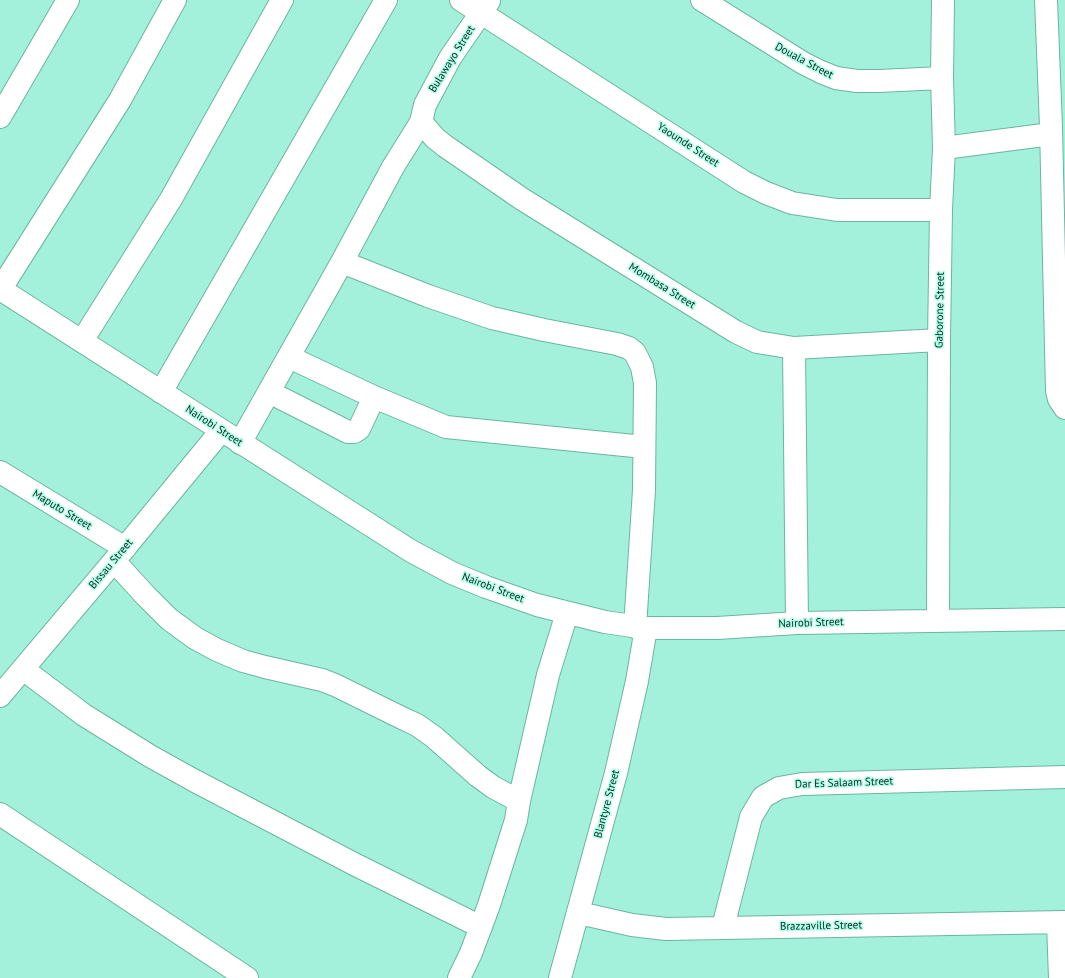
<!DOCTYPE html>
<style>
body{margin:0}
canvas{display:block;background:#a4f1db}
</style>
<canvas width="1065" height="978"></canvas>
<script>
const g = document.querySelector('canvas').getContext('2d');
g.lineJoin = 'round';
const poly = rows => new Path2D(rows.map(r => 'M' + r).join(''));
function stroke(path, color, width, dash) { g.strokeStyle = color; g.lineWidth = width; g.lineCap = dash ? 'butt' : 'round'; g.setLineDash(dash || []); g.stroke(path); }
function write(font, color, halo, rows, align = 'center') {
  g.font = font + ' "PT Sans",sans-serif'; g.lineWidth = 3; g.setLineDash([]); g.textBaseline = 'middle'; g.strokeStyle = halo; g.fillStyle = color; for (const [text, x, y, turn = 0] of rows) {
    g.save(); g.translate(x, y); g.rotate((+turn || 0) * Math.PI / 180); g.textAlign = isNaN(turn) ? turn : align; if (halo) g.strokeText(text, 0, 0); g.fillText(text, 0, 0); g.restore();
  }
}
const minor = poly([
 [461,0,744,182,766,193,792,203,837,210,941,210],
 [702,0,803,63,821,72,836,78,857,81,879,81,942,78],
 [1046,0,1051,127,1057,391,1059,399,1065,408],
 [0,117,68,0],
 [421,122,435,138,445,146,522,199,736,332,757,342,794,348,939,340],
 [944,148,1051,134],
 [342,262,428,296,492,318,544,330,617,344,629,348,635,353,642,367,645,383,644,490,635,627],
 [0,289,411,551,452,573,486,587,537,605,605,622,646,628,717,628,797,623,1065,619],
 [0,290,120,100,175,0],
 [82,341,171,199,282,0],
 [794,348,797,623],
 [289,357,374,397,446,427,644,447],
 [161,392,386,0],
 [269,392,348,432,354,432,359,429,374,397],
 [240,443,342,262,393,167,421,122,425,105,450,58,489,1],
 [0,472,125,548],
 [114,561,146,596,169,619,195,638,217,650,243,661,265,667,322,680,335,685,400,717,417,725,434,737,478,776,493,787,519,801],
 [938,621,939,340,941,210,944,148,942,78,943,0],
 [23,669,84,715,150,756,195,781,356,865,481,927],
 [0,696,114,561,221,431],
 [0,814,247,978],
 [579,913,632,925,666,929,1065,922],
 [1058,923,1060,978],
 [723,927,751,817,763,797,779,788,802,784,1065,777],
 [459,978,471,953,489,905,516,820,519,801,548,675,567,613],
 [560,978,616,773,637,681,646,628]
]);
stroke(minor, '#6ab6a1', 24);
stroke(minor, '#fff', 22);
write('11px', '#082921', '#b1ffe8', [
 ["Bulawayo Street",452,59,-58],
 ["Douala Street",804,61,28],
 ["Yaounde Street",688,145,33],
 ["Mombasa Street",662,286,32],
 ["Gaborone Street",940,310,-89],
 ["Nairobi Street",214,426,33],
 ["Maputo Street",62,510,31],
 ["Bissau Street",111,564,-50],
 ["Nairobi Street",493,588,21],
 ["Nairobi Street",811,623,-2],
 ["Dar Es Salaam Street",844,783,-2],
 ["Blantyre Street",607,804,-75],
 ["Brazzaville Street",821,926,-1]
]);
</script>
